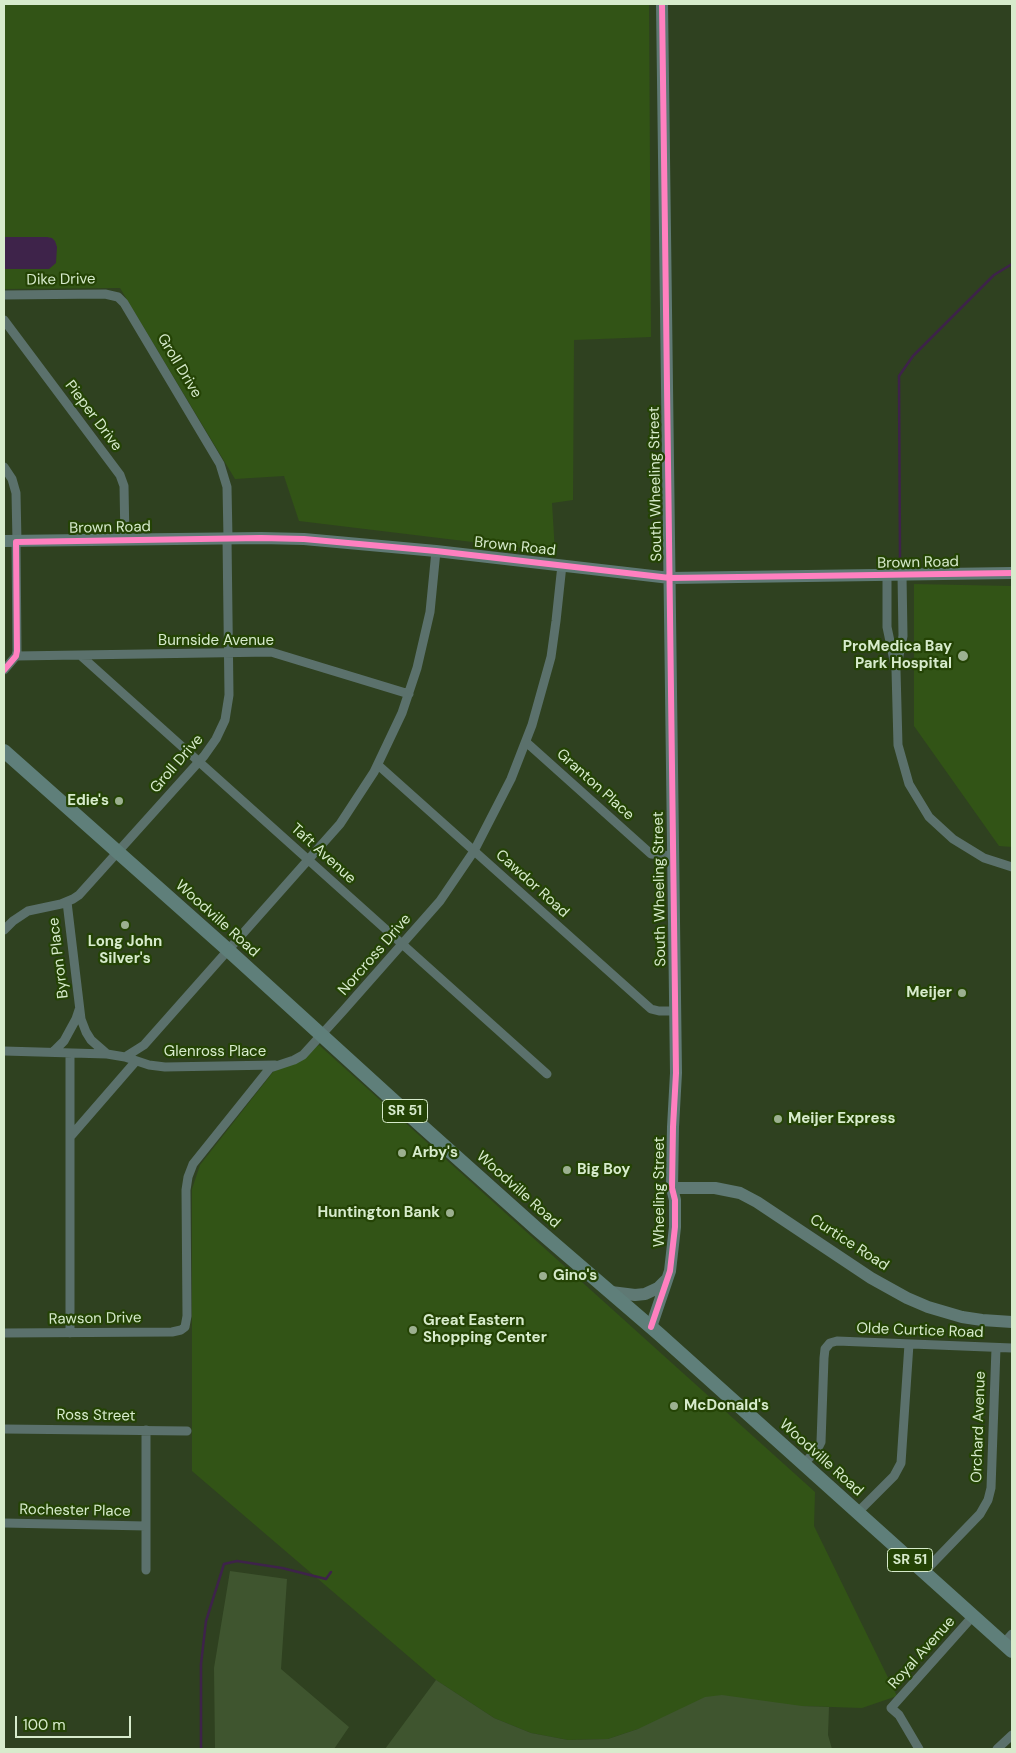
<!DOCTYPE html>
<style>
body{margin:0}
#map{position:relative;width:1016px;height:1753px;overflow:hidden;background:#2f4120;font-family:"DM Sans",sans-serif}
canvas{display:block}
.frame{position:absolute;inset:0;border:5px solid #d7ebcc;pointer-events:none}
.scale{position:absolute;left:15px;top:1716px;width:116px;height:22px;box-sizing:border-box;border:2px solid #d7ebcc;border-top:0;padding-left:6px;font-size:15px;line-height:18px;white-space:nowrap;color:#d7ebcc;-webkit-text-stroke:4px #244305;paint-order:stroke}
</style>
<div id="map">
<canvas width="1016" height="1753"></canvas>
<div class="frame"></div>
<div class="scale">100 m</div>
</div>
<script>
const g = document.querySelector('canvas').getContext('2d');
g.lineJoin = 'round';
function fill(path, color) { g.fillStyle = color; g.fill(path, 'evenodd'); }
const poly = rows => new Path2D(rows.map(r => 'M' + r).join(''));
function stroke(path, color, width, dash) { g.strokeStyle = color; g.lineWidth = width; g.lineCap = dash ? 'butt' : 'round'; g.setLineDash(dash || []); g.stroke(path); }
function write(font, color, halo, rows, align = 'center') {
  g.font = font + ' "DM Sans",sans-serif'; g.lineWidth = 4.5; g.setLineDash([]); g.textBaseline = 'middle'; g.strokeStyle = halo; g.fillStyle = color; for (const [text, x, y, turn = 0] of rows) {
    g.save(); g.translate(x, y); g.rotate((+turn || 0) * Math.PI / 180); g.textAlign = isNaN(turn) ? turn : align; if (halo) g.strokeText(text, 0, 0); g.fillText(text, 0, 0); g.restore();
  }
}
fill(poly([
 [4,4,649,4,651,337,574,340,573,500,552,503,555,552,299,521,284,476,235,479,120,288,4,289],
 [914,584,1012,586,1012,847,999,846,914,726],
 [319,1045,815,1492,814,1526,897,1696,862,1708,802,1706,638,1729,608,1739,568,1740,531,1733,494,1718,436,1680,192,1471,192,1189,200,1165,273,1072]
]), '#325416');
fill(poly([
 [230,1571,287,1579,281,1669,349,1727,334,1749,215,1749,214,1668],
 [436,1680,494,1718,531,1733,568,1740,608,1739,638,1729,705,1697,722,1695,802,1706,829,1707,828,1735,832,1749,385,1749]
]), '#3f552f');
fill(poly([
 [4,237,47,237,52,238,55,241,57,247,56,263,49,269,4,269]
]), '#3e234a');
stroke(poly([
 [900,560,899,376,913,356,994,275,1012,264],
 [201,1749,201,1664,206,1621,224,1564,237,1561,282,1568,326,1579,331,1572]
]), '#3e234a', 2.5);
stroke(poly([
 [4,295,105,294,118,297,124,303,220,464,227,487,228,538],
 [4,320,120,475,124,486,125,540],
 [4,467,12,479,16,493,17,542],
 [887,576,887,627,896,670,898,745,909,784,929,817,953,839,984,858,1012,867],
 [80,655,547,1074],
 [16,656,271,652,409,694],
 [897,665,903,636,902,575],
 [4,670,16,656,17,651,16,542],
 [526,742,651,854,672,856],
 [378,765,651,1009,659,1011,675,1011],
 [67,902,81,1019,86,1032,91,1040,107,1054],
 [4,930,13,921,28,911,61,904,73,899,79,895,204,756,216,739,225,720,229,695,227,538],
 [4,1051,107,1054,125,1057,149,1065,165,1067,275,1065],
 [53,1052,64,1041,76,1019,79,1010],
 [70,1053,70,1333],
 [125,1057,144,1045,308,860,340,824,374,772,402,713,417,668,430,612,436,551],
 [70,1137,136,1061],
 [4,1333,172,1332,181,1330,185,1327,187,1316,186,1190,188,1177,193,1164,270,1068,294,1060,303,1055,343,1011,440,901,474,851,511,779,532,725,551,657,556,621,562,565],
 [4,1429,187,1431],
 [803,1465,818,1448,821,1442,824,1358,825,1349,830,1343,837,1341,1012,1348],
 [857,1513,894,1476,901,1463,909,1344],
 [4,1523,146,1526],
 [146,1570,146,1430],
 [924,1572,980,1514,988,1500,991,1488,996,1348],
 [1004,1643,1012,1634],
 [919,1749,899,1715,891,1708,973,1616],
 [997,1749,1012,1735]
]), '#5b716c', 9);
stroke(poly([
 [4,541,261,538,304,539,436,551,670,578,1012,573],
 [672,1188,715,1188,740,1193,757,1202,871,1278,907,1298,928,1307,962,1317,982,1320,1012,1322],
 [611,1292,635,1295,645,1294,658,1288,667,1279],
 [651,1327,670,1271,675,1227,675,1200,672,1188,673,1127,676,1073,662,4]
]), '#5f7974', 12);
stroke(poly([
 [4,751,228,950,395,1102,537,1229,659,1334,1012,1651]
]), '#5f7f7a', 14);
stroke(poly([
 [4,670,16,656,17,651,16,542,261,538,304,539,436,551,670,578,1012,573],
 [651,1327,670,1271,675,1227,675,1200,672,1188,673,1127,676,1073,662,4]
]), '#ff80c0', 6);
for (const [x, y, r, color] of [
 [963,656,6,"#9cb090"],
 [119,801,5,"#9cb090"],
 [125,925,5,"#9cb090"],
 [962,993,5,"#9cb090"],
 [778,1119,5,"#9cb090"],
 [402,1153,5,"#9cb090"],
 [567,1170,5,"#9cb090"],
 [450,1213,5,"#9cb090"],
 [543,1276,5,"#9cb090"],
 [413,1330,5,"#9cb090"],
 [674,1406,5,"#9cb090"]
]) { const dot = new Path2D(); dot.arc(x, y, r, 0, 2 * Math.PI); g.fillStyle = color; g.fill(dot); stroke(dot, '#244305', 2); }
for (const [x, y, w] of [
 [405,1111,45],
 [910,1560,45]
]) { const box = new Path2D(); box.roundRect(x - w / 2, y - 11.5, w, 23, 4); g.fillStyle = '#244305'; g.fill(box); stroke(box, '#d7ebcc', 1); }
write('bold 14px', '#d7ebcc', null, [
 ["SR 51",405,1111],
 ["SR 51",910,1560]
]);
write('15px', '#d7ebcc', '#244305', [
 ["Dike Drive",61,280,-1],
 ["Groll Drive",179,366,59],
 ["Pieper Drive",93,416,53],
 ["South Wheeling Street",656,484,-91],
 ["Brown Road",110,528,-1],
 ["Brown Road",515,547,6],
 ["Brown Road",918,563,-1],
 ["Burnside Avenue",216,641],
 ["Groll Drive",177,764,-49],
 ["Granton Place",595,785,42],
 ["Taft Avenue",323,854,42],
 ["Cawdor Road",532,884,42],
 ["South Wheeling Street",660,889,-91],
 ["Woodville Road",217,919,42],
 ["Norcross Drive",375,955,-49],
 ["Byron Place",59,958,-97],
 ["Glenross Place",215,1052],
 ["Woodville Road",518,1190,42],
 ["Wheeling Street",660,1192,-90],
 ["Curtice Road",849,1243,33],
 ["Rawson Drive",95,1319,-1],
 ["Olde Curtice Road",920,1331,2],
 ["Ross Street",96,1416,1],
 ["Orchard Avenue",979,1427,-88],
 ["Woodville Road",821,1458,42],
 ["Rochester Place",75,1511,1],
 ["Royal Avenue",922,1653,-48]
]);
write('bold 15px', '#d7ebcc', '#244305', [
 ["ProMedica Bay",952,647,"right"],
 ["Park Hospital",952,664,"right"],
 ["Edie's",109,801,"right"],
 ["Long John",125,942,"center"],
 ["Silver's",125,959,"center"],
 ["Meijer",952,993,"right"],
 ["Meijer Express",788,1119],
 ["Arby's",412,1153],
 ["Big Boy",577,1170],
 ["Huntington Bank",440,1213,"right"],
 ["Gino's",553,1276],
 ["Great Eastern",423,1321],
 ["Shopping Center",423,1338],
 ["McDonald's",684,1406]
], 'left');
</script>
